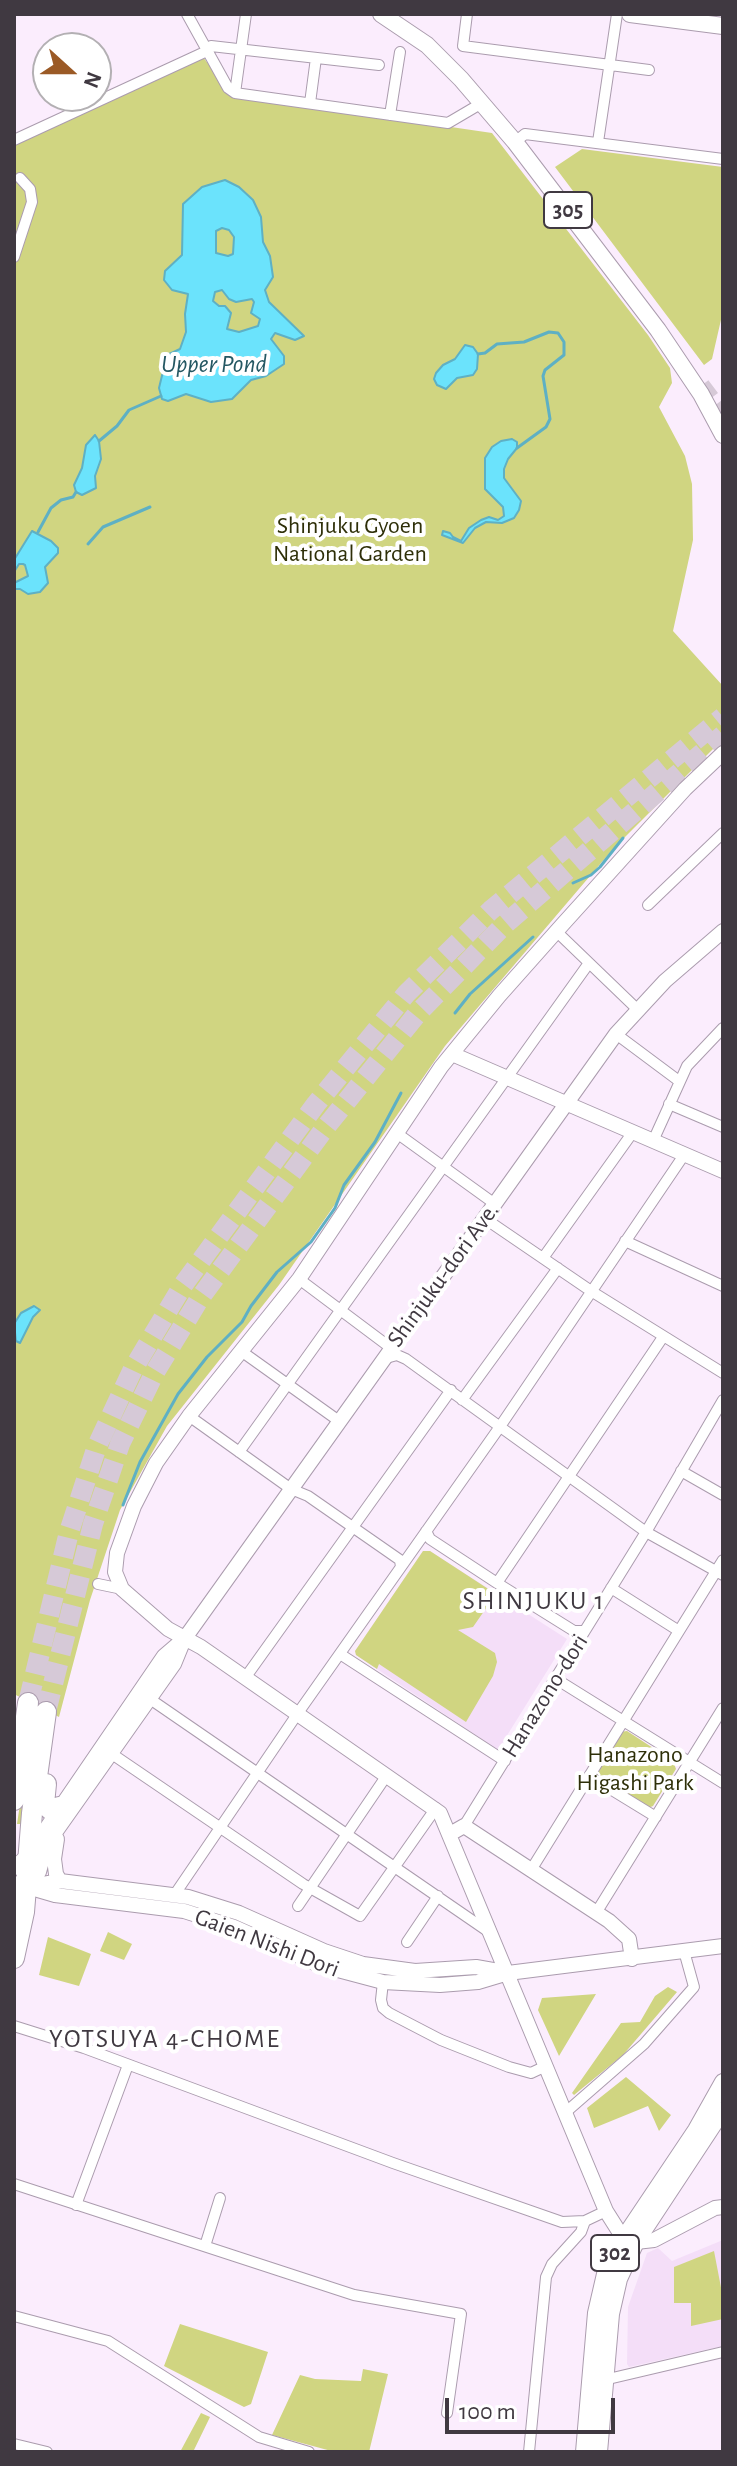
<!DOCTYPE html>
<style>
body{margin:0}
#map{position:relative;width:737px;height:2466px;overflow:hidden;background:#fbedfd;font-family:"Alegreya Sans",sans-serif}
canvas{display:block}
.frame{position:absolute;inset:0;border:16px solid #403941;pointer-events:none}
.north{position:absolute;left:32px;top:32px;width:80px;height:80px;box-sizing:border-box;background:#fff;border:2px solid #b3b0b3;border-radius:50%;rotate:111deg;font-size:22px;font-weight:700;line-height:32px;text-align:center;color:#403941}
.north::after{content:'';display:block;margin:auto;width:28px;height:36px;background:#9b5a26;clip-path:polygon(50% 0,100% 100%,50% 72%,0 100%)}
.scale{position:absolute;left:445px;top:2398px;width:170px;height:36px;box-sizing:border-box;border:4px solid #403941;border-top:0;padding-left:10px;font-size:24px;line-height:28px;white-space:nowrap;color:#403941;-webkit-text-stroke:6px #fff;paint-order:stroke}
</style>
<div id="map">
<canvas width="737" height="2466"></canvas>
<div class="frame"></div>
<div class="north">N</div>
<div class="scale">100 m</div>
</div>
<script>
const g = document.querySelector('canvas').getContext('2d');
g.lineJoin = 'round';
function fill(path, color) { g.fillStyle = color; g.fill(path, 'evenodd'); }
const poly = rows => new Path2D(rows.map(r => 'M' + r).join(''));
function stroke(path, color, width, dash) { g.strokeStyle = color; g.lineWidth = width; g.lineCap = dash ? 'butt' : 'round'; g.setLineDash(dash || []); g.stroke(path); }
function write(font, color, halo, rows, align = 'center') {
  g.font = font + ' "Alegreya Sans",sans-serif'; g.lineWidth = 8; g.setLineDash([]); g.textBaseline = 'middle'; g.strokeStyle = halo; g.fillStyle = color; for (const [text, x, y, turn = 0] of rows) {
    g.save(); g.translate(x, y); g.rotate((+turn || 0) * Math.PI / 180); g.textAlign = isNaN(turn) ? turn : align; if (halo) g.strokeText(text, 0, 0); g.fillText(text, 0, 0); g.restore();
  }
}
fill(poly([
 [423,1551,430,1551,567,1639,498,1750,356,1655,355,1651],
 [723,2240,723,2346,629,2367,627,2364,628,2307,647,2253,658,2248,672,2261]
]), '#f4def8');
fill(poly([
 [203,57,232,95,492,133,648,335,670,368,672,383,659,407,685,456,692,484,693,540,673,631,723,686,723,739,613,849,445,1046,279,1285,167,1426,120,1510,90,1600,59,1717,41,1708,30,1747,21,1824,17,1824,35,1705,14,1694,14,145],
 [582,149,723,167,723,311,712,359,704,365,555,167],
 [423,1551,430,1551,496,1594,473,1627,458,1630,495,1653,497,1662,493,1676,466,1722,379,1664,377,1669,356,1655,355,1651],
 [627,1731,673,1761,676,1769,653,1806,648,1808,597,1777,597,1770,620,1732],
 [108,1932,132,1944,124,1960,100,1951],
 [48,1937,91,1954,79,1986,39,1975],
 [668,1987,677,1992,623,2055,574,2095,572,2093,621,2023,640,2022,655,1996],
 [596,1994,559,2056,538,2010,542,1998],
 [626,2077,671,2115,659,2131,648,2106,594,2128,587,2108],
 [714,2251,723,2298,723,2319,691,2326,691,2303,674,2303,674,2267],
 [180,2324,268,2352,251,2404,244,2407,164,2366],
 [363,2369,388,2374,369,2452,335,2452,272,2435,300,2375,315,2379,361,2381],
 [201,2413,210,2417,193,2452,180,2452]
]), '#d0d581');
const water = poly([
 [225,180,239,187,253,200,261,217,263,242,270,256,273,277,265,290,269,302,304,336,295,340,275,333,271,339,284,356,284,364,266,376,251,380,232,399,211,402,186,394,168,401,162,399,159,388,167,355,180,349,186,332,185,314,188,294,172,290,164,280,165,271,182,255,183,204,202,187,225,180],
 [222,228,229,230,234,237,233,254,228,256,216,253,216,231,222,228],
 [222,290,229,299,236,302,252,299,254,302,251,313,260,319,258,326,239,332,227,329,231,313,225,306,219,306,213,301,215,292,222,290],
 [465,345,473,347,478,354,477,369,473,375,457,378,446,389,437,385,434,379,436,373,443,365,455,359,465,345],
 [95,435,99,441,101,459,95,476,96,488,82,495,76,492,74,485,82,468,86,445,95,435],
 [512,439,517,442,517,448,508,459,504,469,504,478,521,501,519,510,514,518,502,523,486,522,475,528,463,543,442,535,443,531,450,533,453,537,461,541,469,528,481,520,489,517,498,520,504,516,503,507,485,489,485,458,492,447,501,441,512,439],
 [32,531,51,541,58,548,58,553,45,567,48,583,40,592,28,594,20,589,14,589,14,583,28,576,25,565,23,564,19,564,14,572,14,560,32,531],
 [34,1306,40,1310,33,1317,20,1343,16,1341,14,1324,21,1313,34,1306]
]);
fill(water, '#6be3fc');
stroke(water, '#5eb0c4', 2);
stroke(poly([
 [478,354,485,353,497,344,524,342,549,332,558,333,564,342,564,355,545,370,543,376,550,419,546,427,517,448],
 [99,441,117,426,129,410,161,396],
 [38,532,51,508,61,500,73,497,76,492],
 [88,544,103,527,150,507],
 [573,883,591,875,600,867,623,838],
 [455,1013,470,994,533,937],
 [123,1505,140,1462,178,1394,207,1357,242,1322,251,1306,277,1272,311,1242,335,1208,344,1185,375,1142,401,1093]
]), '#5eb0c4', 3);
stroke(poly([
 [702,385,723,413]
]), '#d6c9d7', 16, [16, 8]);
stroke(poly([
 [28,1703,69,1532,97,1446,133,1369,183,1285,316,1104,406,994,491,910,723,717],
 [46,1712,93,1524,120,1444,155,1372,200,1298,325,1128,417,1014,504,925,723,735]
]), '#d6c9d7', 20, [20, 10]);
const street = poly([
 [187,14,228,88,235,93],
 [246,14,235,93,448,123,482,103],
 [467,14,463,46,649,70],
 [310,103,316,58],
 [390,115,400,52],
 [14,140,207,51,211,46,379,65],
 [515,142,525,134,723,159],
 [598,142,617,14],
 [14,257,32,202,30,189,20,178],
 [648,905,723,833],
 [556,931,637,1009],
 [616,1034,679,1081],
 [669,1104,723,1127],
 [398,1134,495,1204],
 [653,1141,687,1066,723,1028],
 [484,1218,591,1291,723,1373],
 [625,1241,723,1286],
 [543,1258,633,1132],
 [299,1279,391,1348],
 [241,1351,339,1421],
 [386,1358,397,1355,406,1359,646,1532,723,1575],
 [462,1400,558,1268],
 [189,1416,291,1489,308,1496,400,1560,401,1567],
 [239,1452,589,963],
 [681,1471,723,1495],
 [426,1531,430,1539,497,1583,574,1631,584,1631],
 [497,1583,663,1337],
 [98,1584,122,1589],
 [611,1588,679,1631],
 [340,1654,505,1761],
 [245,1678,451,1390],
 [556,1679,723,1783],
 [150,1699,489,1932],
 [112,1754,303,1884,360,1916,436,1808],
 [589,1776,656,1817],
 [464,1826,646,1532,723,1400],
 [531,1870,723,1560],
 [175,1894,298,1713,499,1428,684,1155],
 [298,1906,387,1775],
 [596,1913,723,1708],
 [407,1942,438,1896],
 [383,1982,381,2000,383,2008,389,2013,441,2040,509,2067,531,2073,546,2066],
 [14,2026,84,2048,393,2163,562,2222,585,2221,606,2211],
 [566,2112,644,2044,694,1987,684,1951],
 [14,2184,354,2295,461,2314,447,2413],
 [76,2205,128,2065],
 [205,2246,220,2198],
 [14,2316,108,2341,259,2437,309,2452],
 [604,2380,723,2352],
 [14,2444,47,2452],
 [529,2452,546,2277,552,2264,581,2232,585,2221]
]);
const secondary = poly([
 [723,753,685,789,563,924,499,996,441,1067,299,1279,189,1416,156,1463,134,1506,117,1553,115,1572,122,1589,168,1629,201,1647,440,1813,606,2211,618,2230,636,2242,654,2240,715,2208,723,2207],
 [452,1054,723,1171],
 [450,1834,464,1826,609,1921,629,1939,632,1959],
 [57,1839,54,1859,56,1874,60,1881],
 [14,1868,28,1855,164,1656,185,1638,200,1617,616,1034,665,981,723,931],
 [14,1883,55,1895,184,1911,234,1927,319,1965,383,1982,440,1985,478,1982,508,1973,723,1946],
 [32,1886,60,1881,188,1897,239,1913,324,1951,363,1964,415,1971,476,1967,504,1972],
 [27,1887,39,1872,45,1850,52,1837,174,1664,183,1642]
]);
const primary = poly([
 [381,14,427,45,461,79,515,142,658,330,701,394,723,435],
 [630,14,723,26],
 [584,2452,596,2313,605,2274,625,2236,696,2130,723,2082],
 [599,2452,611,2314,619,2279,636,2242,723,2110]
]);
const highway = poly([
 [46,1784,44,1804,51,1810,59,1807],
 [14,1800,28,1703],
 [14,1958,24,1912,32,1813,46,1712]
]);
stroke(street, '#ab9cae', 12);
stroke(secondary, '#ab9cae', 16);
stroke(primary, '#ab9cae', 18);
stroke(highway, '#ab9cae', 22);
stroke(street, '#fff', 10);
stroke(secondary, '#fff', 14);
stroke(primary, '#fff', 16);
stroke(highway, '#fff', 20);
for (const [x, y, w] of [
 [568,210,48],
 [615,2253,48]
]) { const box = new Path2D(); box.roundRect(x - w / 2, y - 18, w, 36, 6); g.fillStyle = '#fff'; g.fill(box); stroke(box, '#403941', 2); }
write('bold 22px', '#403941', null, [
 ["305",568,210],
 ["302",615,2253]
]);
write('24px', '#2e2f08', '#fff', [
 ["Shinjuku Gyoen",350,526],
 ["National Garden",350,554],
 ["Hanazono",635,1755],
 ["Higashi Park",635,1783]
]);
write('24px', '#403941', '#fff', [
 ["Shinjuku-dori Ave.",443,1275,-54],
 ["Hanazono-dori",545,1696,-58],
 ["Gaien Nishi Dori",267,1943,21]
]);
write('italic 26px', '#255863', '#fff', [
 ["Upper Pond",214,364]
]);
g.letterSpacing = '2px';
write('26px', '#403941', '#fff', [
 ["SHINJUKU 1",534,1601],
 ["YOTSUYA 4-CHOME",165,2039]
]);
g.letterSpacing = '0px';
</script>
